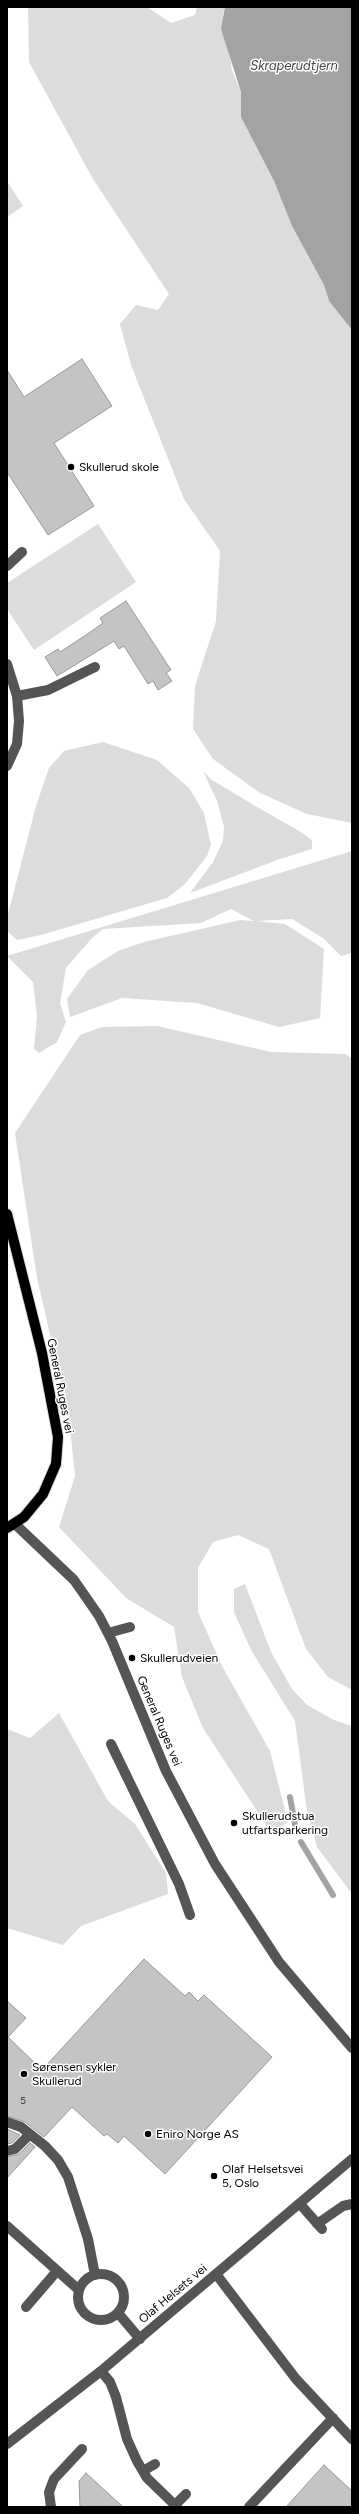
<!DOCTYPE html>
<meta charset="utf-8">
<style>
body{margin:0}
#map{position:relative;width:359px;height:2514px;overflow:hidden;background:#fff;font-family:Figtree,sans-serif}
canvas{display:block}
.frame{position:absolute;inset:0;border:8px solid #000;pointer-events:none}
</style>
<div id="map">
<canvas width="359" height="2514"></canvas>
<div class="frame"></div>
</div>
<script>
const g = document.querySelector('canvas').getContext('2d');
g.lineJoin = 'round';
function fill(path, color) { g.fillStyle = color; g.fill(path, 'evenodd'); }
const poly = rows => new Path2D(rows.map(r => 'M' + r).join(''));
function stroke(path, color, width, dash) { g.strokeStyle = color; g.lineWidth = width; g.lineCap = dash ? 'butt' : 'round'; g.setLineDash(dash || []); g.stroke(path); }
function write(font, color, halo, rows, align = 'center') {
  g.font = font + ' Figtree,sans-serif'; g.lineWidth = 3; g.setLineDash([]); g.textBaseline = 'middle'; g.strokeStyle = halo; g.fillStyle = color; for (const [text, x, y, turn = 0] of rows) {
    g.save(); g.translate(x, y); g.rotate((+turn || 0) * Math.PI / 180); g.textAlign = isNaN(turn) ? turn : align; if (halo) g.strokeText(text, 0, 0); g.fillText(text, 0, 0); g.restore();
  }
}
fill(poly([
 [28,7,147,7,171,23,195,15,197,7,225,7,223,15,232,70,241,92,241,117,274,181,292,226,324,285,329,301,352,330,352,823,307,814,260,793,213,759,193,729,195,686,216,621,220,551,184,499,131,365,120,324,136,305,158,310,169,294,93,179,29,62],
 [7,181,23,206,7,217],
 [98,524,136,582,34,650,7,609,7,583],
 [103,742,157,760,189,788,204,813,211,845,207,856,185,884,167,898,41,935,17,940,7,931,7,918,36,806,49,768,64,751],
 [203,771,212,780,257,807,301,832,312,840,312,849,280,859,190,893,213,862,223,841,224,827,217,801],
 [352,851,352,953,341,956,323,938,292,919,256,921,285,924,324,949,320,1018,279,1027,197,1003,122,998,70,1017,67,999,88,970,118,951,144,942,240,920,254,921,231,909,201,923,103,929,92,938,66,968,60,1003,66,1022,57,1042,39,1053,34,1049,37,1017,33,982,7,956],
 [157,1026,271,1052,346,1054,352,1059,352,1690,328,1677,306,1649,269,1549,238,1535,213,1542,198,1568,198,1612,222,1666,270,1751,288,1822,272,1834,203,1728,182,1677,174,1627,126,1598,59,1527,75,1476,69,1417,37,1278,15,1133,80,1035,102,1027],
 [245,1584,271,1652,292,1689,307,1705,334,1720,352,1726,352,1894,317,1847,307,1811,295,1721,251,1650,234,1612,234,1589],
 [59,1713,108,1801,135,1824,166,1873,168,1894,81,1926,63,1945,7,1928,7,1729,30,1738]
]), '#dcdcdc');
fill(poly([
 [225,7,352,7,352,330,329,301,324,285,292,226,274,181,241,117,241,92,221,29]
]), '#a3a3a3');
stroke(poly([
 [290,1797,295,1825],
 [301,1842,333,1895]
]), '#a3a3a3', 6);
const building = poly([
 [82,359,112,406,54,443,94,506,48,535,7,472,7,370,24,397,82,359],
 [126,601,171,670,166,673,172,681,158,690,153,681,148,684,124,646,119,649,114,641,57,676,45,657,58,649,60,652,83,637,103,623,100,618,126,601],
 [144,1959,185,1996,189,1992,198,2001,204,1995,272,2057,165,2174,124,2136,118,2143,107,2134,104,2136,72,2107,44,2137,25,2122,7,2116,7,2001,26,2018,8,2037,42,2070,144,1959],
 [7,2129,20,2135,12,2143,7,2144,7,2129],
 [30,2143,35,2147,7,2178,7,2157,19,2154,30,2143],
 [324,2465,352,2491,352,2507,286,2507,324,2465],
 [86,2473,123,2507,80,2507,79,2481,86,2473]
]);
fill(building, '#c4c4c4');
stroke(building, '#999', 1);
const major = poly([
 [7,1214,42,1353,58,1437,56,1464,43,1494,24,1517,7,1528]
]);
stroke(major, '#dbdbdb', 12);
stroke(poly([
 [7,566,22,552],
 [7,664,17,696,19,721,17,744,7,766],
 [17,696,48,690,95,667],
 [15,1524,74,1580,99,1616,112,1641,166,1771,215,1864,279,1962,352,2048],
 [108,1633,130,1627],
 [111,1744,179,1884,190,1915],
 [7,2122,21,2127,45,2146,58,2160,68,2177,88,2239,95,2275],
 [7,2151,15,2149,30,2134],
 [300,2204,322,2229],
 [317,2224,343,2206,352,2204],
 [7,2226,79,2290],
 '78 2297a23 23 0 1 1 46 0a23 23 0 1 1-46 0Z',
 [216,2274,296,2379,352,2439],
 [26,2307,57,2271],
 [118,2313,140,2339],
 [101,2371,110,2382,116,2397,127,2439,137,2461,147,2478,177,2507],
 [7,2444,101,2371,352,2159],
 [143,2471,155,2464],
 [175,2505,186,2494],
 [51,2507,49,2492,54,2479,82,2449],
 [249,2507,333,2418]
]), '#555', 10);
stroke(major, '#000', 10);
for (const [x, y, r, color] of [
 [71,467,4,"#000"],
 [132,1658,4,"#000"],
 [234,1823,4,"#000"],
 [24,2074,4,"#000"],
 [148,2134,4,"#000"],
 [214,2176,4,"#000"]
]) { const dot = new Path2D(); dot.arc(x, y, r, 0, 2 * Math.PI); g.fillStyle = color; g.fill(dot); stroke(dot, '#fff', 1.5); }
write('10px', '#313131', null, [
 ["5",23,2101]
]);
write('12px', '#000', '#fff', [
 ["Skullerud skole",79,467],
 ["Skullerudveien",140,1658],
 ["Skullerudstua",242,1816],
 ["utfartsparkering",242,1830],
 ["Sørensen sykler",32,2067],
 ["Skullerud",32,2081],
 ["Eniro Norge AS",156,2134],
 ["Olaf Helsetsvei",222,2169],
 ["5, Oslo",222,2183]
], 'left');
write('12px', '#000', '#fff', [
 ["General Ruges vei",60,1386,79],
 ["General Ruges vei",159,1721,67],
 ["Olaf Helsets vei",173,2294,-40]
]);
write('italic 13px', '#444', '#fff', [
 ["Skraperudtjern",294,66]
]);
</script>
